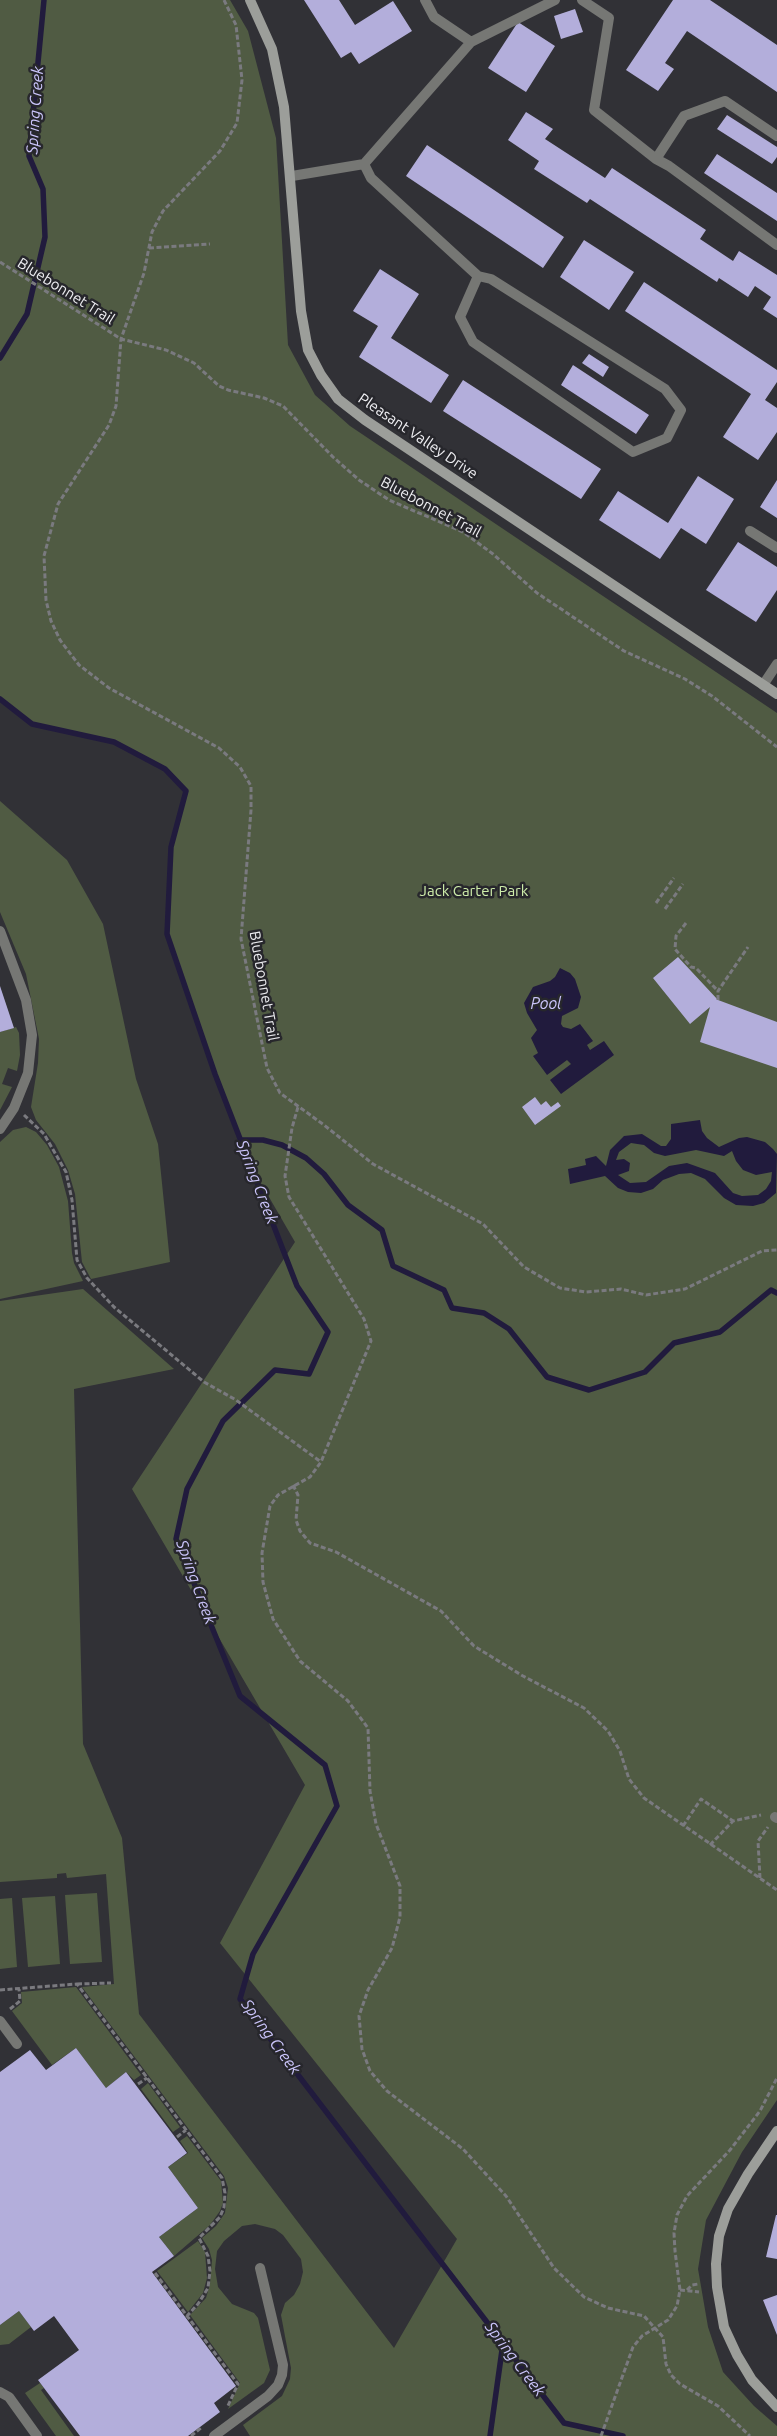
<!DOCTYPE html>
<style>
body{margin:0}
canvas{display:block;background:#313136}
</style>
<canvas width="777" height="2436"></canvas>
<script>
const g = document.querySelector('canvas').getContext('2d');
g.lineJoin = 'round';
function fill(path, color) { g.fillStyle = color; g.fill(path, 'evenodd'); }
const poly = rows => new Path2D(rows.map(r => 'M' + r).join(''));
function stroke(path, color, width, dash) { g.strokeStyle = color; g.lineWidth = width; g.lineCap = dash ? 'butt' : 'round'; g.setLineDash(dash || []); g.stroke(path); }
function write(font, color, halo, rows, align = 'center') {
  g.font = font + ' Ubuntu,sans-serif'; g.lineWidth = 5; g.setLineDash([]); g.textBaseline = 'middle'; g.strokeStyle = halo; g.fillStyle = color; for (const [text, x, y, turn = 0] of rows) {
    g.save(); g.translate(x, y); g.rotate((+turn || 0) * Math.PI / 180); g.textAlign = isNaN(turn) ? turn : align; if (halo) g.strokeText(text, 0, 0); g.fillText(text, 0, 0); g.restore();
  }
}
fill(poly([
 [0,0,230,0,248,31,276,138,288,345,315,395,350,426,777,713,777,2100,742,2152,706,2220,698,2269,708,2327,723,2372,754,2406,777,2426,777,2436,250,2436,243,2425,282,2396,290,2379,291,2368,281,2315,285,2303,294,2295,300,2284,303,2272,301,2259,283,2235,275,2229,255,2224,242,2226,224,2241,217,2251,215,2269,218,2287,232,2304,254,2313,258,2318,270,2370,264,2383,228,2409,240,2383,190,2315,206,2298,210,2284,212,2260,209,2249,202,2238,216,2226,225,2213,228,2188,224,2176,82,1987,114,1984,106,1874,67,1878,66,1873,57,1874,57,1878,0,1882,0,1301,83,1289,174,1369,74,1389,83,1744,122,1838,139,2014,394,2348,457,2239,220,1943,305,1785,132,1489,295,1242,251,1166,215,1074,167,934,171,847,186,791,165,769,114,742,32,724,0,699],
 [0,801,67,860,103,924,136,1079,158,1144,170,1262,91,1279,82,1262,75,1194,68,1170,55,1144,36,1120,31,1107,38,1063,39,1039,26,974,0,912],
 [16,1027,19,1033,20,1055,17,1071,8,1068,2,1084,12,1087,0,1110,0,1032],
 [26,1127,36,1132,47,1145,59,1167,68,1201,72,1253,74,1263,83,1281,0,1299,0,1142,13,1130],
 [97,1893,102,1962,70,1964,65,1895],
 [55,1896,60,1964,28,1967,22,1898],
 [12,1898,17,1967,0,1969,0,1899],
 [76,1987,141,2075,134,2080,126,2072,106,2088,76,2048,52,2065,12,2011,22,2003,21,1992],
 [148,2083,180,2127,173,2132,141,2089],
 [187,2136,221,2181,223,2203,220,2211,210,2225,174,2256,159,2237,198,2208,168,2167,188,2153,180,2141],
 [198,2241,205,2252,207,2278,203,2293,188,2312,157,2271],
 [19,2311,31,2327,9,2344,0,2345,0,2325],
 [40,2383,44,2388,41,2390,74,2436,56,2436,25,2393]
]), '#505b43');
fill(poly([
 [560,968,570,973,575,979,581,997,578,1008,562,1016,561,1024,563,1027,571,1029,580,1024,593,1041,587,1045,590,1050,604,1041,614,1055,561,1094,550,1080,571,1064,567,1060,547,1075,533,1056,538,1053,531,1038,537,1030,527,1013,524,1003,533,987,550,981,555,977],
 [700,1120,702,1131,707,1138,719,1147,739,1138,747,1137,765,1142,773,1149,777,1154,776,1193,764,1203,753,1206,736,1205,724,1198,705,1179,691,1173,679,1174,663,1180,653,1189,641,1193,628,1192,618,1188,605,1176,570,1184,568,1169,586,1165,585,1159,596,1156,606,1166,610,1150,624,1136,642,1134,661,1146,666,1146,671,1139,671,1124],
 [631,1143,644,1145,654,1153,665,1156,696,1150,724,1156,732,1151,736,1161,743,1170,756,1175,772,1172,771,1181,766,1189,758,1195,742,1196,733,1193,715,1173,687,1163,669,1166,646,1182,630,1183,618,1175,629,1171,630,1163,624,1159,616,1160,619,1152]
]), '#211b3d');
stroke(poly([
 [0,358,27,314,45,237,43,189,29,156,44,0],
 [0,699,32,724,114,742,165,769,186,791,171,847,167,934,215,1074,297,1286,328,1332,309,1374,275,1370,223,1421,187,1489,176,1539,240,1696,325,1765,337,1806,253,1954,240,1999,564,2423,623,2436],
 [241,1140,263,1140,282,1145,306,1158,324,1174,348,1205,382,1230,393,1266,444,1290,452,1308,484,1313,509,1329,547,1377,589,1390,645,1372,674,1343,720,1332,771,1290,777,1293],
 [490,2436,503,2343]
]), '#211b3d', 5.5);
fill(poly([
 [304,0,339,0,355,25,393,1,412,31,359,64,351,52,341,58],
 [673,0,710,0,777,45,777,92,687,31,665,63,674,69,658,91,626,70],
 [575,9,583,32,561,39,554,16],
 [518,22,555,46,526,92,488,68],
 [526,112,553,129,545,139,605,178,612,168,706,230,700,239,733,261,739,251,777,275,777,318,763,309,771,297,755,286,748,297,719,278,717,282,590,199,587,203,534,169,539,161,508,140],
 [727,115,777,147,777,157,772,164,717,129],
 [427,145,564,237,543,268,406,176],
 [717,154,777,193,777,221,704,173],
 [584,240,634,272,609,310,560,277],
 [380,269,419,294,391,338,449,375,431,403,359,357,378,326,353,311],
 [644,282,777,370,777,382,765,400,777,408,777,432,758,460,723,437,751,394,625,311],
 [589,354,609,367,603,377,582,363],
 [573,365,649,415,636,434,561,385],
 [463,380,601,469,581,499,443,411],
 [698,476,734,499,706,544,681,528,660,559,599,520,618,491,668,523],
 [777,480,777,518,760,507],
 [738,542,777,567,777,590,756,622,706,590],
 [678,957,718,1000,777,1022,777,1068,700,1042,710,1007,690,1024,653,978],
 [0,986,14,1028,0,1032],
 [535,1097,541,1105,546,1101,551,1107,558,1102,561,1106,535,1125,522,1107],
 [76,2048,106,2088,126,2072,187,2153,168,2167,198,2208,159,2237,174,2256,152,2272,236,2386,214,2403,220,2412,188,2436,80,2436,38,2380,79,2350,54,2316,34,2331,19,2311,0,2325,0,2072,30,2050,46,2070],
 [776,2215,777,2215,777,2259,766,2257],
 [777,2295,777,2335,763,2300]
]), '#b3aedb');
stroke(poly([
 [224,0,236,25,242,80,237,123,220,151,163,211,152,232,144,273,121,339,116,406,109,425,58,504,44,556,46,600,51,621,60,640,79,665,109,688,219,748,240,767,251,786,251,810,241,939,267,1068,280,1093,324,1125,373,1164,483,1224,524,1267,560,1288,586,1292,621,1289,646,1295,685,1289,762,1251,777,1250],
 [149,248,210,244],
 [0,262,121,339,166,350,194,363,219,386,228,390,264,398,283,406,333,457,359,480,389,500,463,532,493,554,537,593,624,651,685,679,712,696,777,747],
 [656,903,674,878],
 [665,909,683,884],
 [686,923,676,936,675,949,691,967,696,968,718,991],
 [718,1000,718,991,748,947],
 [298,1107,292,1128,285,1176,289,1197,364,1319,371,1341,321,1462,310,1477,278,1495,270,1506,262,1553,263,1582,273,1619,300,1661,348,1701,368,1728,370,1791,376,1824,400,1886,400,1917,392,1948,368,1990,359,2016,362,2049,370,2071,387,2091,463,2149,506,2196,554,2268,584,2297,608,2308,644,2316,663,2337,666,2364,671,2375,680,2384,718,2406,750,2436],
 [24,1115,44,1134,66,1172,72,1200,77,1260,87,1278,114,1307,204,1382,236,1400,321,1462],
 [293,1485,298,1495,296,1520,300,1531,310,1543,336,1552,441,1611,474,1646,523,1676,584,1708,608,1731,620,1751,629,1779,644,1798,777,1890],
 [683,1826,701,1799,733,1821],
 [710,1845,733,1821,761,1815],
 [760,1878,758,1841,768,1827],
 [77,1984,111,1983],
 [0,1990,77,1984,222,2178,225,2193,224,2207,220,2217,199,2238,208,2256,210,2271,208,2288,198,2304,187,2316],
 [10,2009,20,2001,19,1989],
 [138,2084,147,2078],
 [177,2137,186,2130],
 [155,2273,238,2384,227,2408],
 [680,2290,699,2292],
 [687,2290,692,2285,698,2284],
 [191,2436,202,2427],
 [601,2436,633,2347,642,2336,668,2320,677,2306,680,2290,675,2251,674,2233,677,2215,687,2196,730,2150,760,2111,777,2078]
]), '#7a7a7f', 3, [5, 2.5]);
stroke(poly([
 [425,0,434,17,471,42],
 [582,0,609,18,594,110,656,159],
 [777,136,725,101,684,116,656,159,669,166,777,245],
 [364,164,371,178,478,276],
 [292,176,364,164,471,42,555,0],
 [478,276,491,279,665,389,681,410,667,438,633,452,473,342,460,317,478,276],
 [750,531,777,548],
 [763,685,777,664],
 [0,931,26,1000,32,1035,28,1073,14,1108,0,1129],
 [775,1817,777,1818],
 [0,2021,17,2044],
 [0,2392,9,2397,37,2436],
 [214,2436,268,2396,278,2385,282,2375,283,2365,260,2268]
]), '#767774', 10);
stroke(poly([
 [250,0,272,49,284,107,301,311,308,350,321,375,338,399,365,420,777,694],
 [777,2131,748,2174,728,2209,719,2236,716,2264,717,2287,724,2327,737,2355,752,2380,777,2407]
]), '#9c9e9a', 10);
write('15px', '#ededf1', '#27272c', [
 ["Bluebonnet Trail",66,291,32],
 ["Pleasant Valley Drive",418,436,34],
 ["Bluebonnet Trail",431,507,28],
 ["Bluebonnet Trail",264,986,80]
]);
write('15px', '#ceedaa', '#27272c', [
 ["Jack Carter Park",474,891]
]);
write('italic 16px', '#cbc5fb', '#27272c', [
 ["Spring Creek",35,110,-86],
 ["Pool",546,1004],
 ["Spring Creek",257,1182,69],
 ["Spring Creek",196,1582,70],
 ["Spring Creek",271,2037,54],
 ["Spring Creek",515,2359,53]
]);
</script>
